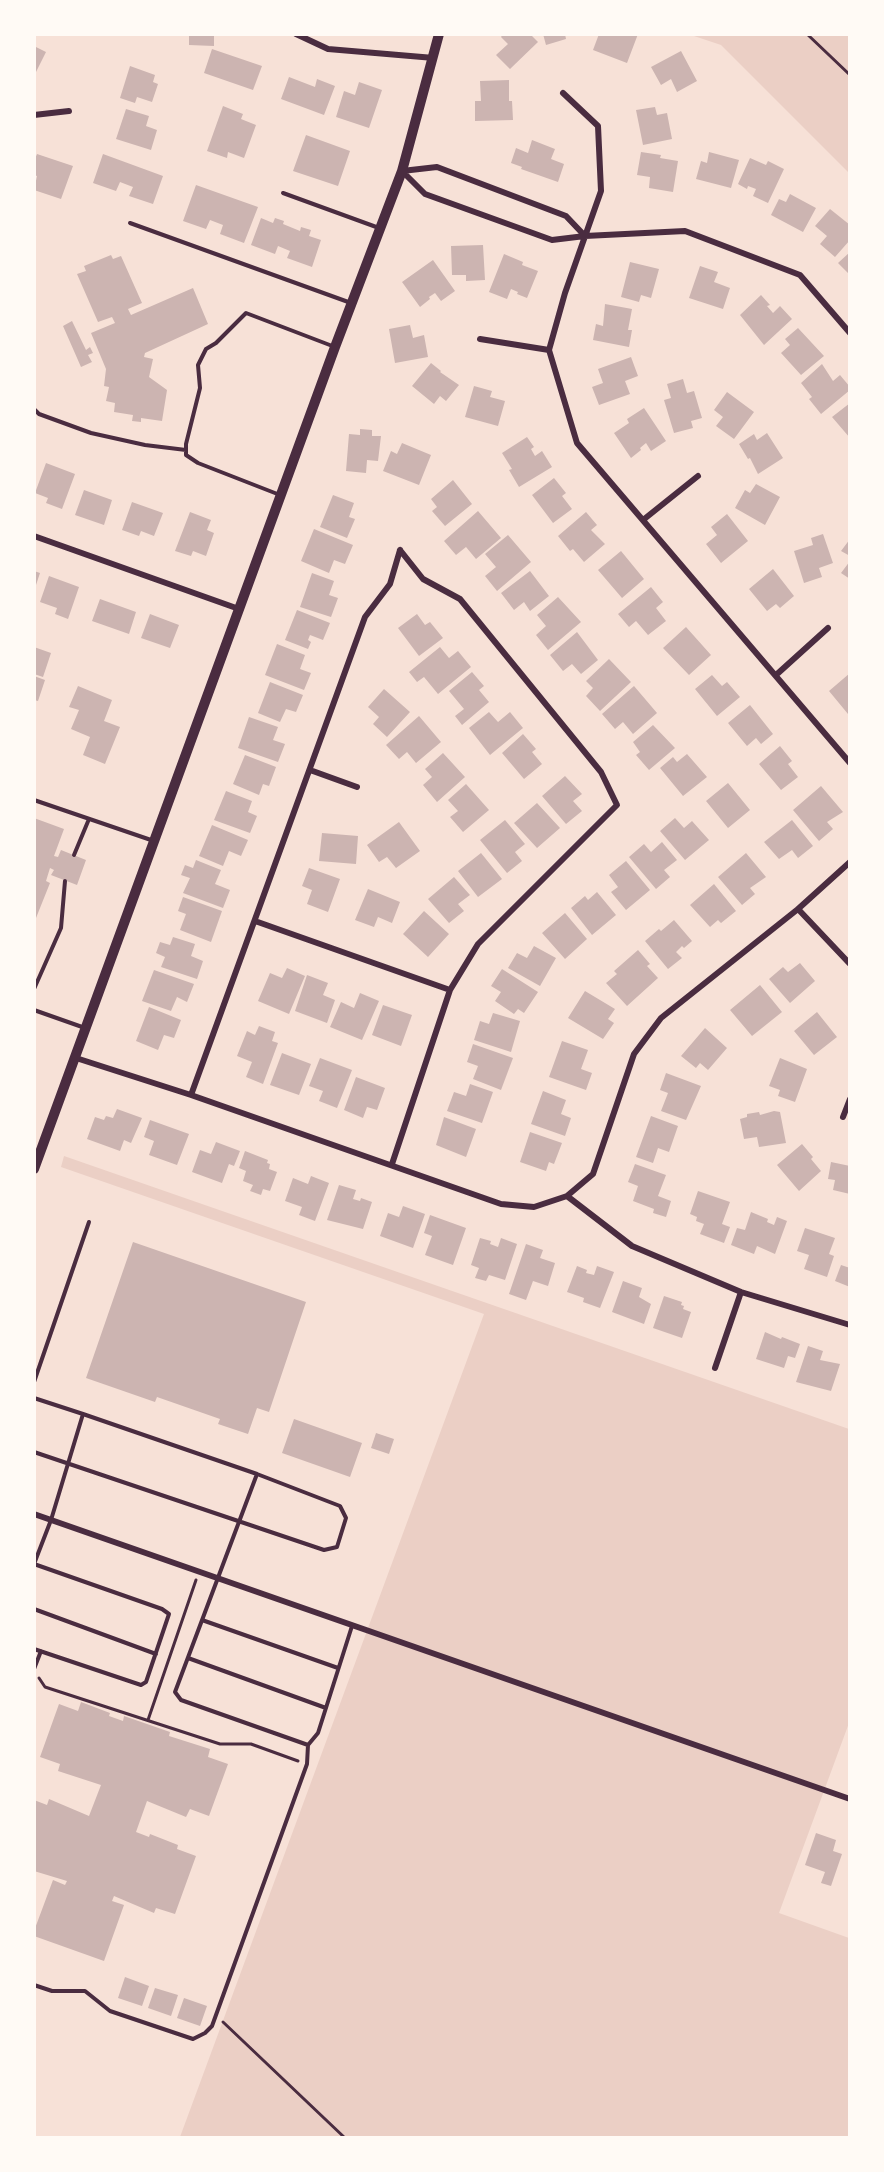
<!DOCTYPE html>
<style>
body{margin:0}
#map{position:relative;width:884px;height:2172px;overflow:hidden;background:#f7e1d7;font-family:Montserrat,sans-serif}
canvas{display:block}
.frame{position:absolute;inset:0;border:36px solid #fffaf5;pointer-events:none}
</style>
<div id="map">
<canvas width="884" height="2172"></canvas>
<div class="frame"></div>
</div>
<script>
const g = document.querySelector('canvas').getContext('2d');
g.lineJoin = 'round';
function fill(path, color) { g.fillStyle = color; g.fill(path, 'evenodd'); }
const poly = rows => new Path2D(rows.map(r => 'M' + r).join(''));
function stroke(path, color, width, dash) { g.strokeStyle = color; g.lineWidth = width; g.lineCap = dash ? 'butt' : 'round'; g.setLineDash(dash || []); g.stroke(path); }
fill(poly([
 [691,35,849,35,849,173,721,45],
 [64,1156,849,1429,849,1723,779,1913,849,1938,849,2137,180,2137,484,1314,61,1167]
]), '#ebcfc5');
fill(poly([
 [189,34,214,34,214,46,189,45],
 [503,34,530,34,538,42,510,69,496,55,508,44,501,37],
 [543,34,565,34,566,39,546,45],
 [599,34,638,34,627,63,593,50],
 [34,46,46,52,34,76],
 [212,49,262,66,253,90,204,73],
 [681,51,697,81,677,92,671,79,661,85,651,67],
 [130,66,155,75,153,82,158,84,152,102,137,97,135,103,120,98],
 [289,77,315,87,317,79,335,86,324,115,281,99],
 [509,80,509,101,512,101,513,120,475,121,475,101,481,101,480,81],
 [359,82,382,90,369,128,336,117,344,91,355,95],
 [223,106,243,114,241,119,256,125,244,158,228,152,227,158,207,151],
 [655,107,657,115,667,113,672,139,643,145,636,110],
 [126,109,149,116,146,126,157,130,151,150,116,139],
 [306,135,350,151,338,186,293,171],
 [532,140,555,149,551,159,564,164,558,182,521,169,522,167,511,163,516,148,528,153],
 [641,152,661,155,660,158,678,161,673,192,649,188,650,177,637,175],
 [709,152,739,160,731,188,696,179,701,161,707,163],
 [37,154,73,166,61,199,34,190,37,176,34,175,34,161],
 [103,154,163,176,153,204,129,196,133,187,120,182,116,191,93,183],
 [750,158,766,165,768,161,784,169,768,203,753,196,756,189,748,186,747,189,738,184],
 [196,185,258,207,244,243,220,234,223,225,210,220,206,229,183,221],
 [790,194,816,208,803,232,771,215,779,199,786,202],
 [830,209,850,225,850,240,835,257,820,244,827,236,815,226],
 [261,218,273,223,275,218,284,221,283,224,300,231,301,227,311,230,309,236,321,240,312,267,287,258,290,251,278,246,275,254,251,245],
 [483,245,485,280,466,281,466,275,452,275,451,246],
 [850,252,850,275,838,263],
 [504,254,523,262,522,265,538,271,527,298,517,294,518,292,511,289,507,299,489,292],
 [111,255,113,259,121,256,142,303,128,309,131,315,193,288,208,324,145,353,144,357,153,359,149,377,167,390,162,421,141,418,141,422,132,421,133,415,114,412,115,403,106,401,109,387,104,386,106,369,91,333,115,323,112,317,98,322,77,274,86,271,84,266],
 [433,260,455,291,441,301,435,293,429,297,430,299,420,307,402,282],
 [630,262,659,269,651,298,641,295,639,302,621,297],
 [700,266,718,272,714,282,730,288,723,309,689,298],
 [761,295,770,305,767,306,773,313,780,306,792,319,764,345,740,315],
 [605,304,632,309,628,330,632,330,629,347,593,340,596,324,603,326],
 [72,321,86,350,90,347,93,353,88,355,92,362,81,367,63,326],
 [410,325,413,338,424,335,428,357,395,363,389,329],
 [798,328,824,356,801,375,781,353,790,345,785,339],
 [631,357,638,376,625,381,630,394,599,405,592,387,603,383,598,369],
 [431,363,441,371,440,372,459,385,446,401,440,396,434,404,412,386],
 [822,364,833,381,840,375,850,387,850,390,821,414,809,399,812,397,801,383],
 [683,379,687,393,694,391,702,418,691,421,693,428,674,433,664,400,671,398,667,384],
 [474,386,492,391,490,397,505,401,498,426,465,417],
 [727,392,754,412,734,439,716,426,723,417,714,410],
 [850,403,850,438,832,417],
 [644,408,666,441,651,451,646,443,640,448,641,450,631,458,614,433,629,423,627,419],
 [360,429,372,430,372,436,381,436,378,461,367,460,366,473,346,471,349,434,360,435],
 [767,433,783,458,758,474,750,458,748,459,739,444,754,434,757,440],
 [527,437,534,447,531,449,535,456,542,451,552,467,519,487,509,470,512,469,502,453],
 [402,443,431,455,419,485,383,471,391,451,397,454],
 [46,463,75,474,62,509,46,503,48,498,35,493],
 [554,478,566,493,562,496,572,509,553,523,532,495],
 [453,480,472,504,445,526,432,511,437,507,431,499],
 [756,484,780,497,765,525,735,508,745,490,750,493],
 [84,490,112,500,104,525,75,515],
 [333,495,354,503,349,517,355,519,347,538,320,527],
 [132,502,163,513,154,536,141,531,139,536,122,530],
 [478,511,501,538,476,559,466,547,456,555,444,541],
 [190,512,211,520,207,530,214,533,206,556,193,551,191,556,175,551],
 [586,512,597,525,591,530,605,544,584,562,573,549,570,551,558,536],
 [727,514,748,541,721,563,706,544,717,535,711,527],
 [314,529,353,545,345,564,334,560,329,573,301,561],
 [823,534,833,563,819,568,822,577,804,583,794,551,813,545,811,538],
 [508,535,531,562,497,591,485,576,496,567,485,554],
 [850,539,850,556,841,551],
 [621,551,644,579,622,598,598,570],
 [850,561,850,579,841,573],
 [773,569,794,596,780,608,776,604,767,611,749,589],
 [34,571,40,573,35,588,34,588],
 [530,571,549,596,530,611,524,602,514,610,501,593],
 [312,573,334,581,329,595,338,598,331,617,300,607],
 [49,576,79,587,68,619,55,614,57,608,40,602],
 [651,587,663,602,656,608,666,621,648,635,636,621,629,627,618,614],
 [558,597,581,622,548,650,536,635,546,626,537,615],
 [100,599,136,612,129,634,92,621],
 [297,610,330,623,323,640,310,635,308,640,311,642,308,649,285,640],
 [150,614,179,625,170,648,141,638],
 [417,614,425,625,430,622,443,638,419,656,398,628],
 [686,627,711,655,689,675,663,648],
 [577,632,598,660,581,674,572,664,563,671,550,655],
 [277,644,305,655,300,669,311,673,304,690,265,675],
 [34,647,51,653,43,677,34,674],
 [440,647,449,658,458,651,471,667,438,694,424,677,417,682,409,672],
 [609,659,631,682,600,711,586,696,593,688,586,681],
 [472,672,484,686,479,690,489,702,462,725,455,716,464,709,449,691],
 [850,673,850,712,848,714,829,691],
 [712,675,722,686,727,682,740,697,717,716,695,689],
 [34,676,45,680,38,701,34,700],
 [270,682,303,695,296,712,286,709,280,722,258,713],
 [78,686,112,700,104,721,120,727,105,764,83,755,90,737,71,729,79,710,69,707],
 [634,686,657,713,633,734,623,722,615,729,602,714],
 [384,689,410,712,387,737,373,724,379,717,368,707],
 [750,705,773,734,761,744,756,738,747,746,728,723],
 [489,712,498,722,510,712,523,728,490,755,469,728],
 [419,716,441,742,416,763,407,752,399,759,386,745],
 [249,717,278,727,273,740,285,744,278,762,238,748],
 [653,725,675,748,649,770,636,755,640,752,633,742],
 [523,734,536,749,532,752,542,764,524,779,502,753],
 [780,746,792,761,788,764,798,777,781,790,759,764],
 [443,753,465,777,437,802,423,785,432,777,425,769],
 [687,754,707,777,683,796,660,768,673,757,677,762],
 [245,755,276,767,269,786,263,784,259,795,233,784],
 [565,776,582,794,573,801,582,811,566,824,542,796],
 [728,783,750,810,728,828,706,801],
 [466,784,489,810,463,832,450,817,458,811,448,800],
 [821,786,843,812,827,822,833,829,819,841,793,810],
 [226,791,252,801,248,812,257,816,250,833,214,820],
 [537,803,560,828,537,848,514,823],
 [34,818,64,829,54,856,58,857,61,850,86,860,77,885,51,875,54,870,50,868,46,881,50,883,34,923],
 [675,818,684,828,692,821,709,840,685,860,660,831],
 [505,820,525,844,515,852,522,861,507,873,480,840],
 [792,820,813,846,798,858,792,850,779,859,764,842],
 [399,822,420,851,396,868,387,857,379,862,367,845],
 [212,825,248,840,241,856,229,851,223,866,199,856],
 [322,833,358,836,356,864,319,861],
 [662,842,677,860,664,870,670,877,656,889,629,857,644,844,651,852],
 [481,853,502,879,478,897,458,871],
 [746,853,766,877,750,888,755,894,742,905,718,877],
 [196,860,221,870,215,884,230,890,223,908,183,893,190,878,181,875,185,865,193,868],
 [626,861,650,890,626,910,611,892,618,887,609,875],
 [309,868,340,879,328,912,307,904,312,890,302,886],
 [454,877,470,895,458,904,464,911,449,923,428,899],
 [714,884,736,911,721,923,718,920,710,927,690,905],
 [368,889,400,902,392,923,378,917,374,927,355,920],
 [597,892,616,915,592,935,571,908,585,896,588,900],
 [183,897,222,911,211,942,180,930,186,914,178,911],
 [424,911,449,934,428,957,403,934],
 [565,913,587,939,565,959,542,933],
 [674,920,692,941,684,948,682,946,676,952,682,958,668,969,645,941,659,929,661,931],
 [173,937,195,944,191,956,203,961,197,979,161,967,165,957,156,953,160,942,170,945],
 [534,946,556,958,540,986,508,968,517,953,527,958],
 [638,950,650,964,647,966,658,978,627,1006,606,983,617,974,614,971],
 [800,963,815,981,790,1003,769,979,783,967,788,972],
 [287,968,305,976,289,1014,258,1001,270,973,282,978],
 [502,969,538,992,524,1013,518,1009,514,1014,495,1001,501,992,491,986],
 [154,970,194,984,187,1002,177,997,171,1011,142,1001],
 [307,975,328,983,323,995,335,1000,327,1023,295,1011],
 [760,985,782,1012,752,1036,730,1010],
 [585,991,615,1009,608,1019,614,1023,603,1039,568,1018],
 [360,993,379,1001,362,1040,330,1027,341,1002,354,1008],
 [383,1005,412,1015,401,1046,372,1035],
 [149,1007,181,1020,174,1038,164,1035,158,1050,136,1041],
 [817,1012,837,1037,814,1055,794,1031],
 [493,1013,520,1021,511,1052,474,1040,480,1021,489,1024],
 [259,1026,275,1032,272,1041,278,1043,263,1084,246,1077,252,1062,237,1056,247,1031,255,1035],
 [705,1028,727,1048,708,1070,700,1063,696,1068,681,1056],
 [562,1041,588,1050,581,1069,592,1073,586,1090,549,1077],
 [473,1044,513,1058,501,1090,473,1079,478,1066,467,1062],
 [282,1053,311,1064,299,1095,270,1085],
 [320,1058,352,1070,337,1108,319,1101,323,1091,309,1086],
 [780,1058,807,1069,795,1102,778,1096,780,1090,769,1086],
 [666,1073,701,1086,686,1120,661,1111,668,1093,660,1090],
 [356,1077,385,1088,377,1110,367,1107,363,1118,344,1110],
 [470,1084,493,1092,482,1123,447,1111,454,1092,466,1096],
 [543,1091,566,1100,561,1114,571,1118,565,1136,531,1124],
 [117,1109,142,1118,131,1143,124,1140,120,1151,87,1139,95,1117,104,1120,106,1116,113,1118],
 [774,1111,780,1112,786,1143,759,1147,757,1137,744,1139,740,1119,747,1117,747,1114,759,1112,760,1115],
 [651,1116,678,1126,669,1152,658,1148,653,1163,636,1157],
 [444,1117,476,1129,466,1157,436,1145],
 [150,1120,189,1134,177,1165,149,1155,154,1141,144,1137],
 [530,1132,562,1143,554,1164,549,1162,546,1171,520,1162],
 [216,1142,240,1151,234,1166,229,1164,222,1183,192,1172,200,1150,211,1154],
 [802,1144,813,1157,811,1159,821,1171,799,1191,777,1165],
 [245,1151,268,1160,267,1163,270,1164,269,1169,277,1172,270,1191,263,1189,261,1195,250,1191,253,1185,243,1181,246,1171,239,1168],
 [831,1162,850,1166,850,1194,833,1190,835,1180,828,1179],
 [635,1164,666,1175,658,1196,671,1201,666,1217,653,1213,654,1209,633,1201,638,1186,628,1182],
 [311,1176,329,1183,315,1221,299,1215,302,1207,285,1201,293,1178,308,1184],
 [339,1185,356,1190,353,1199,360,1201,361,1198,372,1202,363,1229,327,1220],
 [698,1191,730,1202,722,1224,730,1227,724,1243,700,1234,704,1224,696,1221,697,1217,690,1214],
 [403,1206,425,1214,413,1248,380,1236,388,1213,399,1217],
 [751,1212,768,1219,767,1222,774,1225,777,1217,787,1221,775,1254,757,1246,754,1254,731,1245,737,1228,745,1230],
 [430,1215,466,1228,453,1265,425,1255,432,1236,424,1233],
 [805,1228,835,1238,829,1254,834,1256,827,1277,804,1269,809,1255,797,1251],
 [480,1238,491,1241,490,1244,498,1247,501,1238,517,1244,505,1280,489,1275,486,1281,475,1278,479,1268,471,1265],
 [133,1242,306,1302,269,1412,257,1408,248,1434,218,1424,220,1419,157,1397,155,1402,86,1378],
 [526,1244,543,1250,540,1258,555,1263,548,1286,533,1281,526,1300,509,1294],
 [841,1265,850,1268,850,1287,835,1281],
 [577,1266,587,1270,586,1273,594,1275,597,1266,614,1272,600,1308,583,1302,584,1298,567,1292],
 [623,1281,642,1288,639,1297,651,1304,644,1324,612,1312],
 [664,1296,682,1302,681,1305,684,1306,683,1309,691,1312,682,1338,653,1328],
 [765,1332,781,1339,782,1337,800,1344,795,1358,788,1356,784,1368,756,1359],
 [808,1346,823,1351,820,1360,840,1364,831,1391,796,1382],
 [294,1419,362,1443,350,1477,282,1453],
 [376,1433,394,1439,389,1454,371,1448],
 [81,1702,110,1713,109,1716,123,1721,124,1716,170,1732,169,1736,210,1749,208,1757,228,1764,209,1816,190,1809,186,1817,147,1801,136,1832,149,1837,150,1834,178,1845,177,1849,196,1856,175,1914,156,1908,154,1913,114,1896,112,1901,124,1905,104,1961,34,1936,34,1931,53,1880,65,1885,67,1881,34,1871,34,1800,47,1805,49,1799,89,1816,101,1785,58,1771,60,1764,40,1757,59,1704,78,1711],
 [816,1833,836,1840,833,1851,842,1854,831,1886,821,1883,825,1872,805,1865],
 [125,1977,149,1986,142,2006,118,1998],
 [155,1988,178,1995,171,2016,148,2008],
 [184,1998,207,2006,200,2026,177,2018]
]), '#ccb4b1');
stroke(poly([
 [807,34,850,75],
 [39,1678,45,1687,220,1744,251,1744,298,1761],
 [148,1720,196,1580],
 [223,2022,345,2138]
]), '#4a2c40', 3);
stroke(poly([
 [283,193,379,228],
 [130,223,351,303],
 [34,409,39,414,91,433,145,445,186,450],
 [280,495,198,463,186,455,186,444,200,388,198,365,206,349,216,343,246,313,335,347],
 [34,800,151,840],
 [74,855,89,819],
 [34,989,61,928,65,881],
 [34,1010,85,1028],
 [34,1382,89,1222],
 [34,1398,83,1414],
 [34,1452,324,1550,337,1547,346,1518,340,1506,257,1474],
 [34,1564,51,1520,83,1414,257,1474,175,1692,181,1700,308,1745,318,1733,352,1626],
 [34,1564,162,1609,169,1614,146,1682,141,1685,34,1649],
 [34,1609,156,1654],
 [202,1620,338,1668],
 [188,1658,326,1708],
 [34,1669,41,1651],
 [34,1985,52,1991,85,1991,110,2011,193,2039,205,2033,212,2026,307,1764,308,1745]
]), '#4a2c40', 4);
stroke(poly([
 [296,34,328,49,434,58],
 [34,115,69,111],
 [402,171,425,194,552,240,585,236,685,231,800,275,850,333],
 [402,171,437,167,566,216,585,236],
 [480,339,549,350],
 [549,350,577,443,850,763],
 [549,350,565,293,601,191,598,126,563,93],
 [643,520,698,476],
 [34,536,239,609],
 [776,675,828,628],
 [310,770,357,787],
 [798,909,850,964],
 [255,921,450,990],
 [76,1058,191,1095,501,1204,534,1207,567,1196,632,1246,741,1292,850,1325],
 [191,1095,365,617,390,584,400,550],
 [843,1117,850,1099],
 [392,1164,450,990,478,944,617,805,601,772,460,599,423,579,400,550],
 [567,1196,593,1174,634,1054,661,1018,798,909,850,862],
 [715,1368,741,1292],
 [34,1514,850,1799]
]), '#4a2c40', 6);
stroke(poly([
 [34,1169,335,347,402,171,439,34]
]), '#4a2c40', 10);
</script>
